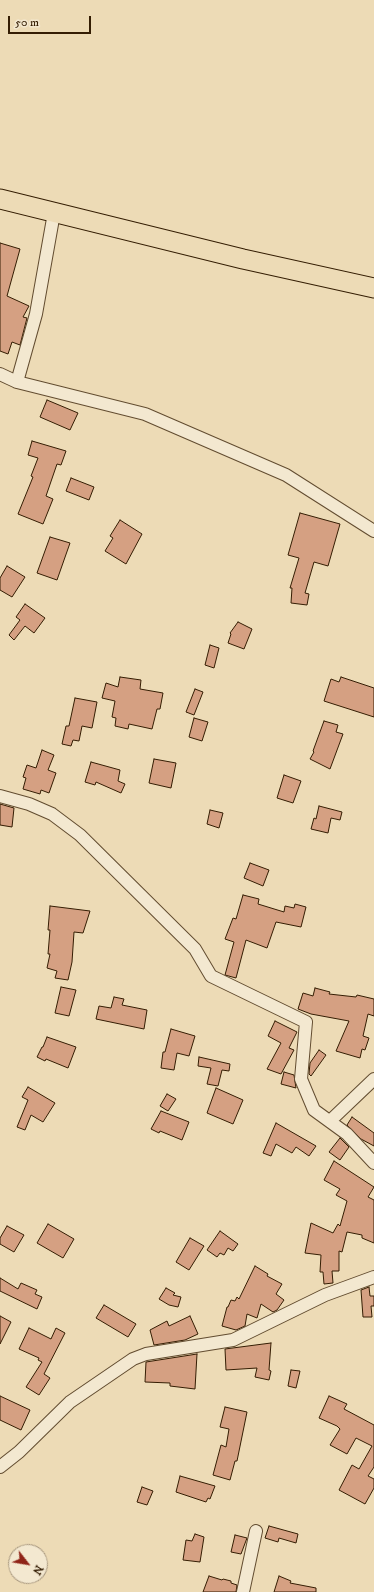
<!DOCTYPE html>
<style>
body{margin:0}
#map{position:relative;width:374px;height:1592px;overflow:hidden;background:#eddbb6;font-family:"IM FELL DW Pica",serif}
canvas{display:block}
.north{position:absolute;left:8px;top:1544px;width:40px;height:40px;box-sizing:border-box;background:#f3e8d0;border:1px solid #a7977e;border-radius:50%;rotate:121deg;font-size:11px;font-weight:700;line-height:16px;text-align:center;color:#341d03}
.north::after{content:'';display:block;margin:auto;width:14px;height:18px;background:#8f2418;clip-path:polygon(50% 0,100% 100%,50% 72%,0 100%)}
.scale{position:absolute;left:8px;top:16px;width:83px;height:18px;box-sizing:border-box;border:2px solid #341d03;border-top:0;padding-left:5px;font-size:12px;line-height:14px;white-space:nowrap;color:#341d03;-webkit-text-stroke:3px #f3e8d0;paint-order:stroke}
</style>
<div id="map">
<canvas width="374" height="1592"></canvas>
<div class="north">N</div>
<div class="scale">50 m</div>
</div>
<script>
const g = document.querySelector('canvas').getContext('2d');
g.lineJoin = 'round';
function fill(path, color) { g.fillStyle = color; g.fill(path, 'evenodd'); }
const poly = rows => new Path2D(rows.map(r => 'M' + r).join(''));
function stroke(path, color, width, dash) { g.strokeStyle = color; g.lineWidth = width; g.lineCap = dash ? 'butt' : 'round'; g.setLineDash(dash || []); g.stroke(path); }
const building = poly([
 [0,243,20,249,7,296,29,306,23,317,27,318,20,345,12,342,8,354,0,351,0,243],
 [47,400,78,413,70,430,40,417,47,400],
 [32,441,66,451,61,465,57,464,46,496,53,499,43,524,18,514,33,477,31,476,38,458,28,455,32,441],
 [71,478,94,487,89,500,66,491,71,478],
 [300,513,340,524,328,566,314,562,305,593,309,594,307,605,291,603,292,588,290,588,299,558,288,555,300,513],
 [120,520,142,534,126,564,105,551,113,538,110,536,120,520],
 [50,537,70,543,57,580,37,573,50,537],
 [7,566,25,577,12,597,0,590,0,578,7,566],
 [25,604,45,618,34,633,25,626,14,640,9,635,20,620,16,617,25,604],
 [238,622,252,629,244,649,228,643,231,634,230,633,238,622],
 [210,645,219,648,214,668,205,665,210,645],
 [120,677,141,680,140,689,163,693,160,709,157,709,152,729,129,724,128,729,115,726,116,718,112,717,115,701,102,698,106,683,118,687,120,677],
 [341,677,374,688,374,717,324,701,331,679,339,682,341,677],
 [195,689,203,692,194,715,186,712,195,689],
 [75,698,97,702,92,728,82,726,79,741,73,740,71,746,62,744,66,726,69,726,75,698],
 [194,718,208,722,202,741,189,737,194,718],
 [324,721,338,725,336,732,343,734,330,769,310,759,314,752,313,751,324,721],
 [42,750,54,755,48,770,56,773,49,793,41,790,40,794,23,789,26,778,23,777,27,765,36,768,42,750],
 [154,759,176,763,171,788,149,783,154,759],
 [91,762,120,770,118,781,125,784,121,793,96,782,95,785,85,782,91,762],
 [284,775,301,781,293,803,277,798,284,775],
 [0,804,14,808,12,827,0,825,0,804],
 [319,806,342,812,340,820,331,818,328,833,311,829,314,818,316,819,319,806],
 [210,810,223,813,219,828,207,824,210,810],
 [250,863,269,870,263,886,244,878,250,863],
 [243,895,259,899,258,904,284,912,285,906,294,908,295,904,306,907,301,927,276,922,267,948,246,940,236,978,225,975,234,942,225,939,233,918,236,919,243,895],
 [50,906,90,911,83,933,74,932,72,962,68,980,55,978,57,971,47,968,50,954,48,954,50,930,48,930,50,906],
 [61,987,76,990,69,1016,55,1013,61,987],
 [315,988,330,992,329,994,356,997,357,995,374,999,374,1016,368,1014,363,1036,369,1038,365,1050,362,1049,360,1058,336,1051,349,1021,311,1014,298,1009,303,993,313,996,315,988],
 [114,997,124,999,122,1005,147,1010,144,1029,96,1019,99,1006,111,1008,114,997],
 [275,1021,297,1032,289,1048,294,1050,281,1074,267,1069,281,1043,268,1036,275,1021],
 [171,1029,195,1036,189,1056,177,1053,174,1070,161,1068,163,1052,165,1052,171,1029],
 [47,1037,76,1047,68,1068,46,1059,45,1061,37,1057,42,1047,43,1047,47,1037],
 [319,1050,326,1055,311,1076,309,1074,310,1063,319,1050],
 [199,1057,230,1064,229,1071,222,1070,218,1086,207,1084,211,1068,198,1066,199,1057],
 [284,1072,294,1075,296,1088,281,1084,284,1072],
 [28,1087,55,1103,43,1122,31,1115,25,1130,17,1127,28,1100,22,1097,28,1087],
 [216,1088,243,1100,233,1124,207,1113,216,1088],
 [167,1094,176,1099,168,1111,160,1106,167,1094],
 [161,1111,189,1122,182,1140,160,1131,159,1133,151,1129,161,1111],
 [352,1117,374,1133,374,1146,361,1139,347,1125,352,1117],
 [276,1123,316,1146,309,1156,296,1147,292,1153,276,1144,271,1156,263,1153,276,1123],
 [340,1138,349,1147,340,1160,329,1152,340,1138],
 [334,1161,374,1187,368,1197,374,1200,374,1243,362,1238,362,1235,347,1232,342,1252,339,1251,339,1271,332,1271,333,1283,324,1284,323,1272,320,1272,321,1255,305,1253,311,1223,333,1233,338,1224,340,1226,347,1201,336,1195,340,1189,324,1180,334,1161],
 [48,1224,74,1239,63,1258,37,1243,48,1224],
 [7,1226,24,1235,14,1252,0,1244,0,1238,7,1226],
 [220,1231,238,1244,233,1251,228,1248,224,1255,220,1253,217,1257,207,1250,220,1231],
 [190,1238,204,1246,189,1270,176,1262,190,1238],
 [255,1266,268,1274,267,1276,282,1284,276,1294,284,1300,277,1310,273,1312,261,1304,257,1318,247,1314,245,1326,236,1330,222,1326,227,1307,228,1307,231,1300,235,1301,237,1297,239,1299,255,1266],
 [0,1278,18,1289,21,1283,37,1290,35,1294,42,1297,37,1309,0,1291,0,1278],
 [369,1287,370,1296,374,1296,374,1306,371,1306,372,1317,363,1317,361,1290,369,1287],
 [166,1288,175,1293,173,1295,181,1297,178,1307,169,1305,159,1299,166,1288],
 [104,1305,136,1324,128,1337,96,1318,104,1305],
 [0,1316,11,1322,0,1344,0,1316],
 [190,1316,198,1334,185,1340,154,1345,150,1330,167,1321,169,1326,190,1316],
 [29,1328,51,1339,56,1328,65,1333,44,1374,50,1378,39,1395,26,1387,42,1362,38,1360,39,1358,19,1349,29,1328],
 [271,1343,269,1370,271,1371,269,1380,255,1377,257,1368,226,1370,225,1349,271,1343],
 [197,1354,195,1389,170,1386,170,1383,145,1382,146,1362,197,1354],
 [291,1370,300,1371,296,1388,288,1386,291,1370],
 [0,1396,30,1410,21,1430,0,1420,0,1396],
 [329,1396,347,1404,344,1409,374,1425,374,1467,368,1476,374,1479,374,1488,365,1504,339,1490,352,1465,359,1469,372,1446,356,1438,347,1454,330,1445,340,1429,337,1426,319,1418,329,1396],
 [225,1407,247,1412,237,1461,235,1461,230,1480,213,1475,221,1445,226,1447,229,1429,220,1427,225,1407],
 [180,1476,215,1486,210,1499,208,1498,206,1502,176,1492,180,1476],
 [142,1487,153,1491,147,1505,137,1502,142,1487],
 [269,1526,298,1534,296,1543,279,1538,278,1542,265,1538,269,1526],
 [195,1534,204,1537,200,1562,183,1560,186,1540,192,1541,195,1534],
 [235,1535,247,1538,241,1554,231,1552,235,1535],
 [209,1576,222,1580,223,1579,231,1581,231,1583,237,1585,236,1592,203,1592,209,1576],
 [279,1576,291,1581,290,1583,316,1588,316,1592,274,1592,279,1576]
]);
fill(building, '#d5a082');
stroke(building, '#341d03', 1);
const minor = poly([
 [0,374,17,382,145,414,286,475,374,531],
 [17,382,36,314,54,213],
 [0,796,29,804,52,814,80,835,195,949,211,976,306,1022,301,1079,314,1110,347,1134,374,1163],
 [330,1121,374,1079],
 [0,1467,19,1452,70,1402,133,1359,146,1354,233,1340,325,1295,374,1277],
 [243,1592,256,1531]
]);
const primary = poly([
 [0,199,243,259,374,288]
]);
stroke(minor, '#624c30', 14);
stroke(primary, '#341d03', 21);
stroke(minor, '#f3e8d0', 12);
stroke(primary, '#eddbb6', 19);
</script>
